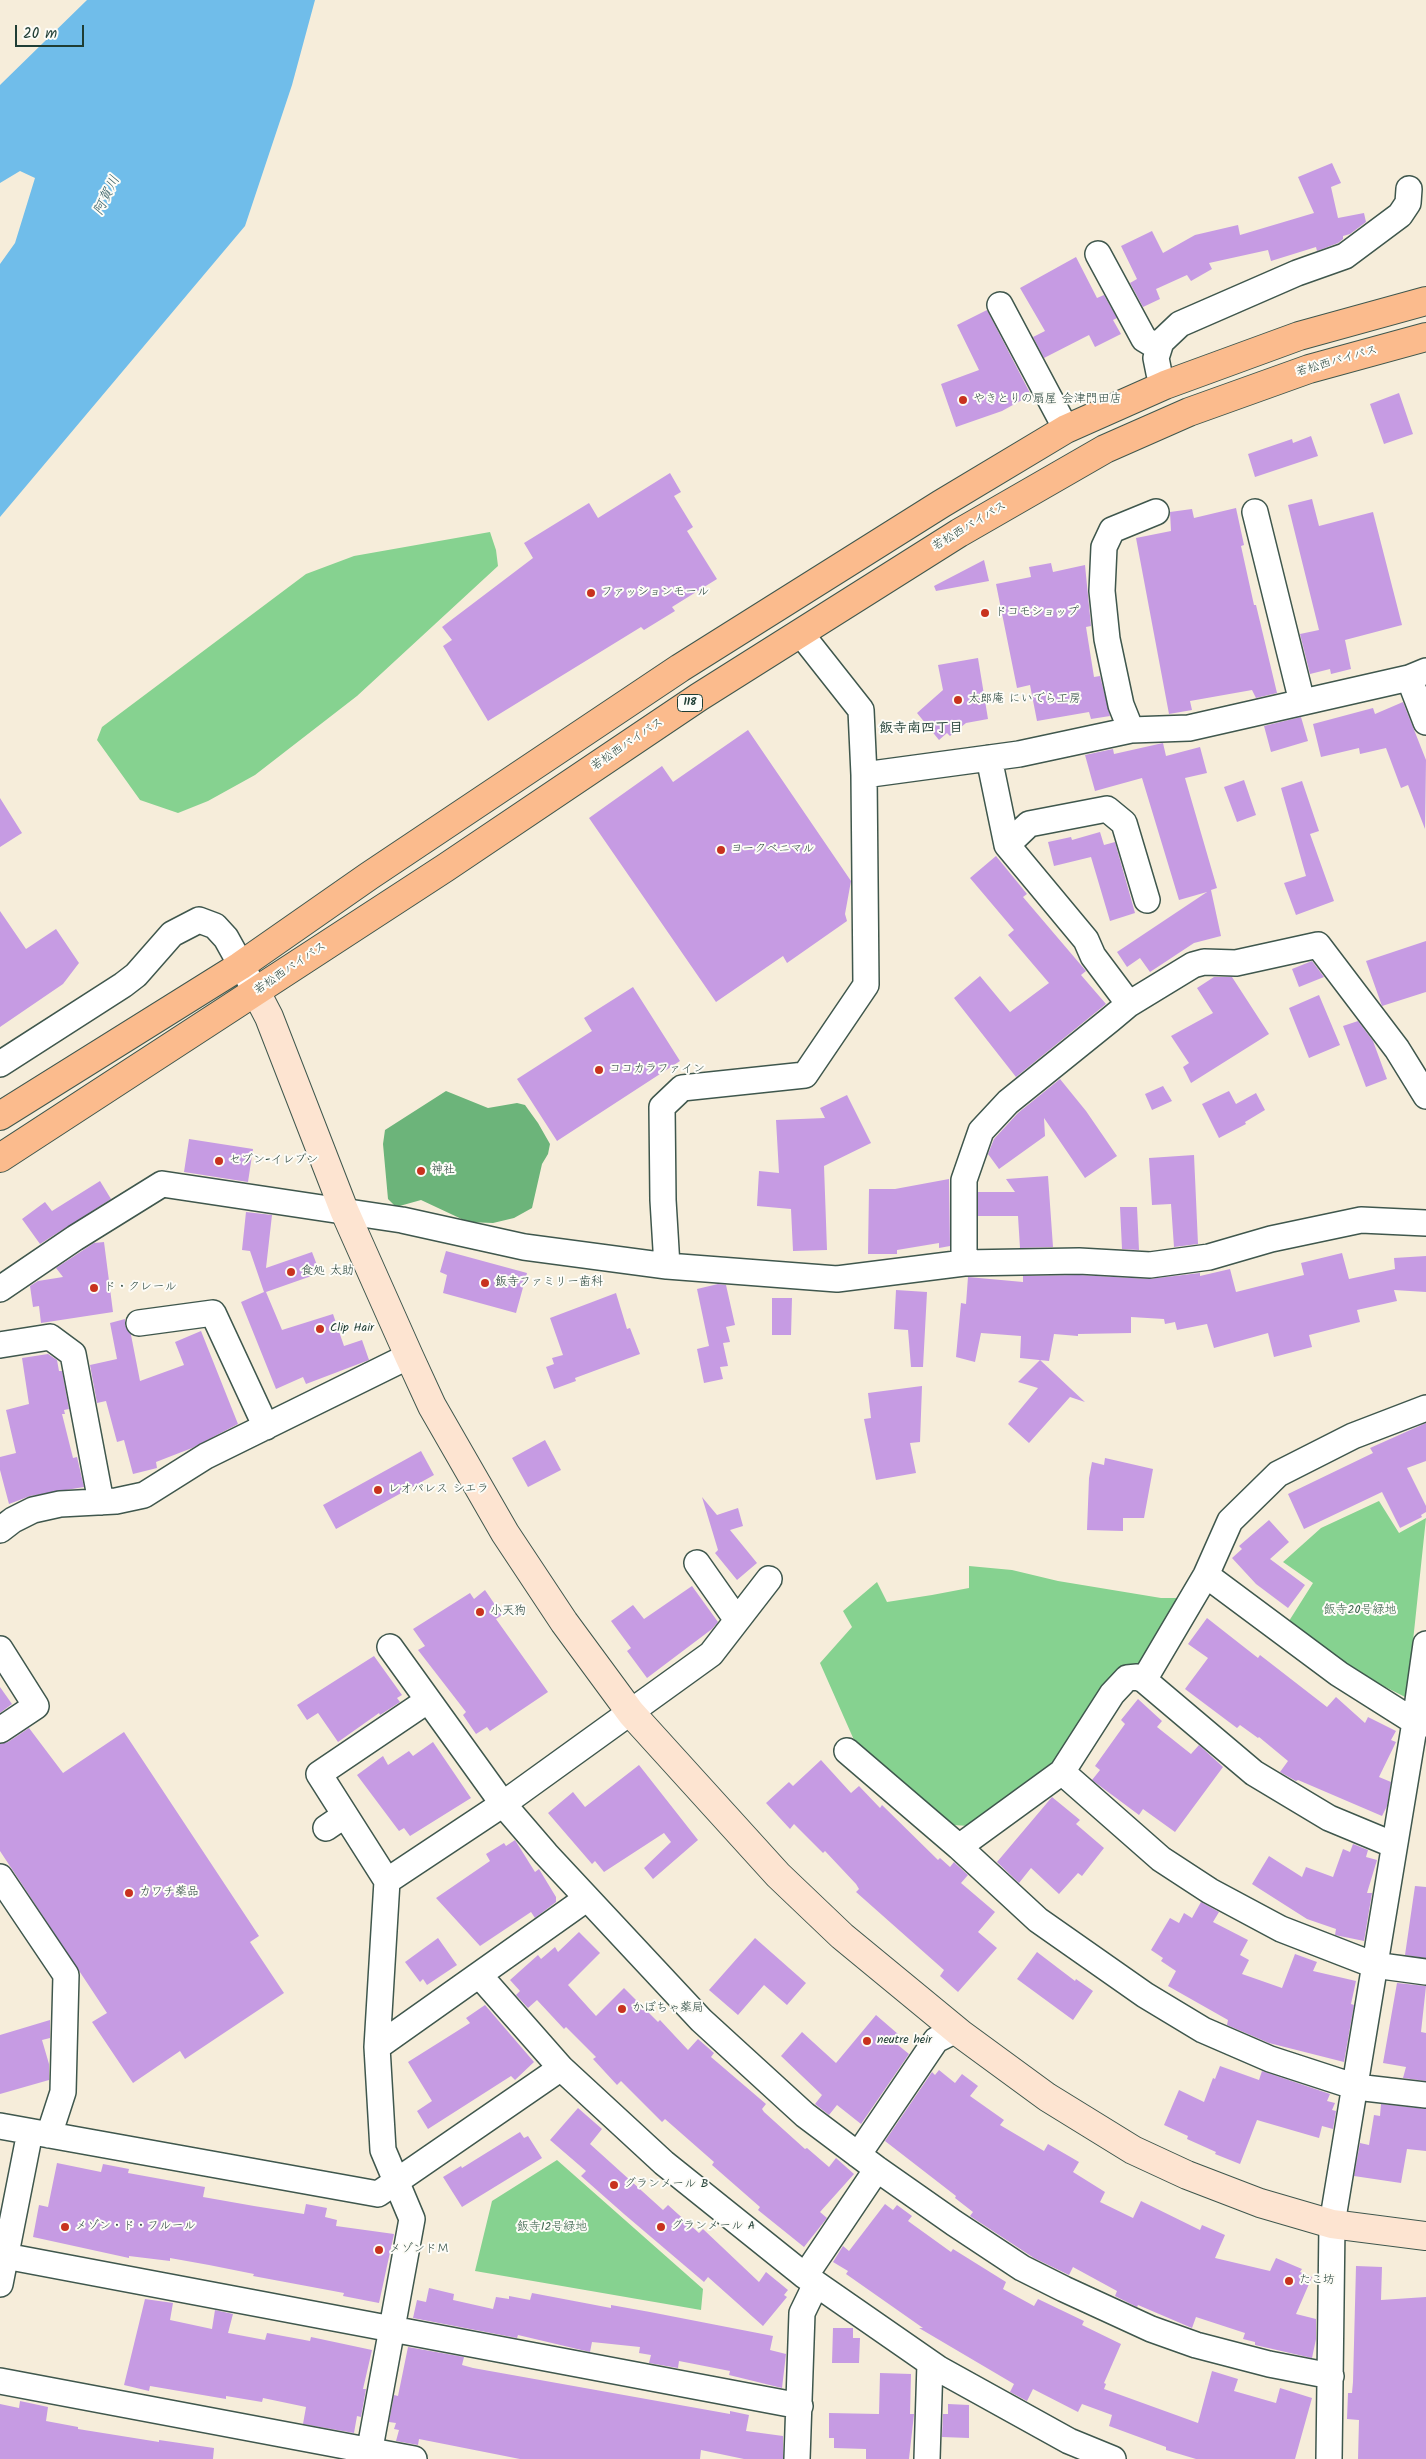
<!DOCTYPE html>
<meta charset="utf-8">
<style>
body{margin:0}
#map{position:relative;width:1426px;height:2459px;overflow:hidden;background:#f6edda;font-family:Kalam,sans-serif}
canvas{display:block}
.scale{position:absolute;left:15px;top:25px;width:69px;height:22px;box-sizing:border-box;border:2px solid #1f3d34;border-top:0;padding-left:6px;font-size:15px;line-height:18px;white-space:nowrap;color:#1f3d34;-webkit-text-stroke:4px #fdfcf7;paint-order:stroke}
</style>
<div id="map">
<canvas width="1426" height="2459"></canvas>
<div class="scale">20 m</div>
</div>
<script>
const g = document.querySelector('canvas').getContext('2d');
g.lineJoin = 'round';
function fill(path, color) { g.fillStyle = color; g.fill(path, 'evenodd'); }
const poly = rows => new Path2D(rows.map(r => 'M' + r).join(''));
function stroke(path, color, width, dash) { g.strokeStyle = color; g.lineWidth = width; g.lineCap = dash ? 'butt' : 'round'; g.setLineDash(dash || []); g.stroke(path); }
function write(font, color, halo, rows, align = 'center') {
  g.font = font + ' Kalam,"Klee One",sans-serif'; g.lineWidth = 4; g.setLineDash([]); g.textBaseline = 'middle'; g.strokeStyle = halo; g.fillStyle = color; for (const [text, x, y, turn = 0] of rows) {
    g.save(); g.translate(x, y); g.rotate((+turn || 0) * Math.PI / 180); g.textAlign = isNaN(turn) ? turn : align; if (halo) g.strokeText(text, 0, 0); g.fillText(text, 0, 0); g.restore();
  }
}
fill(poly([
 [490,532,496,550,498,566,357,696,255,775,208,801,178,813,140,800,97,740,102,727,306,574,354,556],
 [1379,1501,1399,1533,1426,1518,1407,1698,1332,1660,1289,1621,1313,1583,1283,1562,1321,1528],
 [969,1566,1012,1570,1058,1581,1161,1598,1185,1598,1144,1664,1061,1760,969,1826,953,1825,854,1740,820,1663,852,1627,843,1611,877,1582,887,1602,932,1595,969,1588],
 [557,2160,703,2289,701,2310,475,2271,492,2201]
]), '#86d290');
fill(poly([
 [446,1091,488,1108,517,1103,525,1105,538,1123,550,1144,548,1154,542,1164,532,1208,514,1218,493,1223,468,1222,421,1200,396,1207,388,1199,383,1144,385,1130]
]), '#6cb47a');
fill(poly([
 [87,0,315,0,292,85,245,226,0,517,0,264,15,243,35,178,20,171,0,183,0,85]
]), '#70bdea');
fill(poly([
 [1332,163,1341,183,1331,187,1338,218,1364,213,1366,222,1350,234,1343,236,1343,239,1338,243,1317,251,1316,247,1271,261,1268,250,1209,263,1212,269,1191,281,1187,275,1156,289,1160,299,1143,307,1130,283,1137,279,1121,246,1152,231,1163,253,1195,235,1238,225,1240,235,1314,213,1298,177],
 [1076,257,1097,298,1104,295,1117,318,1113,320,1121,334,1095,347,1089,335,1044,358,1033,337,1045,331,1020,288],
 [987,310,1031,395,1002,411,956,427,941,384,979,370,957,325],
 [1399,393,1413,434,1384,444,1370,404],
 [1311,436,1318,456,1255,477,1248,454,1292,439,1293,443],
 [670,473,681,492,674,496,693,527,687,531,717,579,672,607,675,611,644,630,641,627,488,721,443,646,452,640,442,627,533,558,524,543,589,503,598,518],
 [1312,499,1319,526,1373,512,1402,625,1345,640,1351,669,1331,674,1330,669,1310,674,1300,634,1319,630,1288,505],
 [1236,508,1244,545,1241,546,1254,605,1256,605,1277,693,1256,698,1252,690,1190,701,1192,710,1169,714,1136,538,1171,531,1170,512,1192,509,1194,518],
 [984,560,989,581,936,591,934,586],
 [1051,563,1053,572,1085,565,1091,626,1086,627,1094,677,1100,676,1110,716,1091,719,1089,712,1037,721,1030,685,1017,688,996,584,1031,577,1029,567],
 [978,658,988,719,966,723,950,736,947,733,939,740,917,713,943,690,938,665],
 [1403,702,1426,760,1425,829,1408,785,1401,788,1386,748,1360,754,1359,748,1321,757,1313,724,1373,708,1375,714],
 [1301,717,1308,741,1271,752,1264,726],
 [748,730,851,881,845,914,847,921,787,963,783,956,716,1002,589,818,662,766,673,782],
 [1163,743,1166,756,1200,747,1207,773,1185,778,1217,888,1211,890,1221,936,1194,943,1150,972,1140,958,1127,967,1117,952,1207,892,1179,900,1142,778,1095,791,1085,755,1113,749,1114,754],
 [1244,780,1256,815,1237,822,1224,787],
 [1302,781,1319,831,1310,834,1334,901,1296,915,1284,883,1306,876,1281,788],
 [0,798,22,833,0,847],
 [1100,832,1104,845,1115,842,1135,913,1110,921,1091,857,1054,866,1048,842,1071,837,1072,840],
 [996,856,1027,894,1023,897,1086,971,1081,975,1106,1004,1016,1077,954,998,980,976,1010,1012,1049,983,1008,935,1014,930,970,878],
 [0,911,26,949,56,929,79,963,63,984,0,1027],
 [1426,941,1426,992,1382,1006,1366,961],
 [1312,961,1324,977,1299,987,1292,969],
 [1214,977,1232,977,1269,1034,1191,1083,1183,1067,1189,1063,1171,1036,1213,1013,1197,988],
 [633,987,680,1061,557,1141,517,1079,592,1031,584,1018],
 [1319,995,1340,1045,1309,1058,1289,1008],
 [1358,1021,1373,1041,1387,1079,1366,1087,1343,1026],
 [1060,1079,1086,1111,1117,1156,1085,1178,1044,1118,1045,1136,999,1169,988,1154,994,1139,1018,1113],
 [1163,1086,1172,1101,1152,1110,1145,1094],
 [1229,1091,1236,1104,1256,1093,1265,1110,1245,1122,1246,1124,1219,1138,1202,1104],
 [847,1095,871,1143,824,1166,827,1250,793,1251,791,1209,757,1206,759,1171,779,1173,776,1120,825,1118,820,1108],
 [189,1139,253,1149,248,1182,184,1172],
 [1194,1155,1198,1244,1174,1247,1171,1204,1152,1205,1149,1158],
 [1048,1176,1053,1247,1020,1248,1018,1216,978,1216,978,1192,1015,1192,1006,1179],
 [949,1179,950,1246,939,1248,939,1243,897,1250,897,1254,868,1254,869,1189,895,1189],
 [100,1181,111,1199,40,1244,22,1219,45,1202,52,1211],
 [1120,1207,1137,1207,1139,1250,1122,1249],
 [246,1212,272,1215,266,1268,312,1252,320,1273,266,1292,282,1330,333,1314,344,1346,362,1340,369,1360,306,1384,303,1377,276,1389,241,1302,264,1292,250,1251,242,1250],
 [104,1242,113,1312,41,1323,39,1306,33,1307,30,1286,38,1281,63,1277,56,1268,94,1243],
 [446,1251,527,1273,516,1313,443,1293,447,1275,440,1272],
 [1342,1253,1349,1279,1395,1269,1394,1258,1426,1256,1426,1292,1394,1290,1397,1301,1357,1310,1360,1322,1309,1335,1312,1347,1274,1357,1268,1333,1214,1348,1207,1324,1177,1330,1175,1322,1165,1324,1164,1319,1131,1317,1131,1333,1078,1334,1078,1336,1054,1334,1049,1361,1020,1358,1021,1336,981,1333,975,1362,956,1357,961,1303,966,1304,968,1277,1023,1282,1023,1276,1079,1275,1149,1279,1200,1273,1200,1276,1230,1269,1236,1292,1304,1275,1301,1263],
 [718,1284,726,1285,735,1325,726,1327,730,1342,723,1343,728,1366,720,1367,723,1379,704,1383,697,1349,709,1346,697,1289],
 [896,1290,927,1292,923,1367,911,1367,908,1330,894,1329],
 [616,1293,627,1329,630,1328,640,1354,575,1378,576,1381,554,1389,546,1367,554,1364,552,1358,563,1355,550,1318],
 [772,1298,792,1298,791,1335,772,1335],
 [125,1319,125,1325,131,1335,140,1381,184,1365,175,1342,201,1331,238,1424,192,1448,156,1462,157,1468,133,1474,124,1440,117,1442,106,1401,97,1403,90,1365,117,1359,110,1323],
 [48,1354,57,1360,59,1371,62,1371,69,1409,64,1410,65,1414,62,1414,73,1458,77,1457,84,1487,30,1496,9,1504,0,1470,0,1457,16,1453,6,1410,29,1404,22,1358],
 [1040,1360,1085,1402,1070,1397,1029,1443,1008,1424,1038,1388,1018,1382],
 [922,1386,920,1442,910,1443,916,1473,876,1480,864,1419,871,1418,868,1393],
 [1426,1423,1426,1461,1407,1468,1426,1506,1426,1512,1421,1515,1422,1517,1400,1528,1382,1492,1304,1529,1288,1494,1373,1453,1370,1448],
 [545,1440,561,1470,528,1487,512,1458],
 [421,1451,434,1475,336,1529,323,1505],
 [1105,1458,1153,1469,1144,1518,1123,1518,1123,1531,1087,1530,1089,1478,1092,1462,1104,1465],
 [702,1497,717,1515,738,1508,743,1526,730,1530,757,1563,737,1580,715,1553,718,1550],
 [1269,1520,1289,1542,1270,1559,1305,1585,1288,1608,1256,1584,1232,1558,1242,1549,1239,1546],
 [692,1586,718,1622,712,1629,647,1678,627,1651,631,1648,611,1621,633,1605,644,1619],
 [485,1590,502,1615,496,1619,548,1692,490,1731,487,1727,476,1734,463,1715,466,1712,418,1650,425,1646,413,1629,470,1593,474,1599],
 [1207,1618,1258,1658,1260,1655,1327,1707,1336,1697,1365,1723,1368,1717,1396,1731,1391,1740,1396,1742,1379,1777,1391,1782,1387,1806,1382,1816,1298,1780,1296,1781,1280,1772,1288,1761,1259,1737,1258,1738,1240,1725,1237,1728,1185,1689,1208,1658,1188,1644],
 [374,1656,402,1695,397,1698,400,1702,380,1715,379,1713,338,1742,318,1713,307,1720,297,1705],
 [0,1687,12,1704,0,1713],
 [1138,1699,1162,1721,1157,1727,1191,1754,1199,1745,1223,1767,1175,1832,1143,1809,1139,1815,1092,1780,1100,1770,1095,1766,1125,1724,1121,1720],
 [29,1728,63,1773,124,1732,259,1936,250,1942,284,1993,185,2059,180,2051,133,2083,92,2022,107,2013,0,1851,0,1744,8,1742],
 [433,1742,471,1798,410,1836,404,1828,399,1831,357,1775,383,1756,388,1765,409,1751,413,1756],
 [821,1760,851,1793,859,1786,880,1808,882,1805,938,1860,940,1858,950,1867,954,1862,956,1864,968,1875,961,1883,995,1912,978,1932,997,1948,958,1992,940,1976,944,1970,856,1892,859,1889,856,1884,825,1851,823,1853,794,1824,790,1829,766,1803,789,1782,793,1786],
 [639,1765,698,1840,653,1879,644,1868,671,1842,664,1833,604,1872,595,1861,592,1864,548,1813,573,1792,585,1807],
 [1052,1797,1080,1820,1076,1824,1104,1848,1082,1876,1078,1873,1059,1894,1031,1868,1019,1883,997,1862],
 [515,1840,535,1872,539,1869,556,1897,556,1902,535,1918,531,1912,480,1946,436,1898,490,1861,486,1854,504,1843,506,1846],
 [1353,1844,1368,1850,1366,1857,1377,1860,1367,1893,1372,1893,1364,1941,1335,1935,1336,1929,1307,1919,1252,1884,1269,1856,1302,1877,1306,1867,1333,1877,1343,1849,1350,1852],
 [1415,1886,1426,1887,1426,1958,1405,1955],
 [1201,1902,1219,1912,1213,1922,1248,1940,1240,1955,1249,1960,1242,1974,1282,1988,1295,1954,1317,1962,1313,1971,1356,1981,1351,2004,1354,2005,1344,2062,1269,2043,1227,2025,1228,2020,1168,1986,1176,1971,1161,1961,1163,1958,1151,1950,1170,1918,1179,1923,1184,1913,1192,1918],
 [579,1932,600,1953,568,1985,596,2016,624,1988,658,2022,660,2020,688,2050,698,2039,714,2053,711,2057,766,2104,762,2109,764,2112,805,2149,807,2148,829,2167,836,2158,854,2174,820,2212,827,2218,804,2247,758,2210,760,2207,712,2165,714,2162,665,2119,662,2122,621,2081,617,2085,593,2059,596,2057,566,2027,564,2029,537,2000,528,2008,516,1995,520,1991,510,1980,538,1955,541,1959,555,1947,558,1952],
 [438,1938,457,1965,427,1985,423,1979,420,1982,405,1962],
 [755,1938,806,1983,787,2005,764,1985,738,2015,709,1990],
 [1037,1952,1075,1981,1076,1979,1093,1991,1073,2020,1017,1979],
 [1397,1983,1426,1986,1421,2032,1426,2033,1426,2081,1403,2078,1406,2067,1383,2063],
 [485,2005,534,2062,515,2080,511,2076,428,2129,417,2111,432,2101,408,2062,470,2023,466,2018],
 [876,2015,898,2034,893,2041,909,2054,861,2124,837,2105,829,2115,815,2104,822,2095,781,2056,802,2032,836,2063],
 [50,2020,50,2038,42,2040,49,2064,49,2080,0,2094,0,2035],
 [1220,2066,1259,2080,1262,2071,1330,2094,1327,2101,1335,2103,1332,2110,1336,2111,1333,2129,1322,2126,1319,2138,1257,2120,1240,2164,1215,2154,1216,2152,1187,2139,1188,2136,1164,2125,1179,2090,1204,2102,1213,2078,1215,2079],
 [939,2070,955,2083,962,2074,978,2086,970,2096,1004,2120,1000,2125,1044,2151,1048,2144,1079,2162,1073,2172,1105,2192,1100,2202,1133,2218,1141,2201,1200,2230,1202,2225,1225,2235,1215,2258,1270,2271,1276,2258,1302,2269,1300,2272,1312,2277,1296,2314,1316,2319,1316,2339,1312,2358,1255,2345,1255,2342,1243,2339,1245,2333,1196,2317,1192,2328,1138,2305,1137,2307,1115,2296,1117,2291,1073,2267,1069,2275,1034,2258,970,2216,973,2212,955,2198,956,2196,885,2141,932,2072,935,2075],
 [1381,2104,1426,2109,1426,2151,1407,2149,1401,2183,1354,2176,1360,2143,1369,2145,1374,2115,1380,2116],
 [578,2108,602,2129,590,2144,663,2210,668,2205,699,2233,703,2229,759,2282,766,2272,788,2290,784,2295,787,2297,763,2326,708,2277,704,2282,624,2214,581,2176,586,2171,550,2140],
 [520,2132,524,2138,528,2136,542,2158,462,2207,443,2177,461,2166,462,2168],
 [57,2163,101,2172,103,2164,129,2169,128,2173,205,2187,203,2197,254,2206,304,2214,306,2204,327,2208,325,2217,337,2220,336,2226,394,2234,379,2303,343,2296,344,2293,253,2276,254,2274,209,2265,170,2258,170,2261,129,2256,129,2258,33,2237,39,2205,48,2207],
 [885,2204,893,2210,897,2205,912,2216,908,2221,951,2252,953,2249,1006,2282,1003,2289,1034,2306,1038,2299,1084,2321,1082,2325,1121,2344,1104,2383,1106,2384,1104,2389,1198,2423,1212,2371,1238,2379,1234,2391,1276,2403,1280,2388,1312,2398,1295,2459,1196,2459,1166,2450,1166,2447,1109,2426,1112,2415,1082,2404,1078,2412,1033,2389,1027,2401,1010,2392,1014,2384,919,2328,923,2328,846,2274,848,2271,833,2262,843,2246,849,2251],
 [1356,2266,1382,2267,1381,2300,1426,2297,1426,2459,1358,2459,1359,2420,1347,2419,1348,2393,1352,2393,1353,2382],
 [429,2288,454,2294,453,2300,493,2309,496,2297,509,2299,509,2296,530,2300,532,2293,611,2308,611,2305,650,2312,773,2336,770,2350,786,2354,782,2388,729,2375,730,2371,679,2361,678,2368,649,2363,651,2355,639,2353,640,2347,592,2342,590,2352,518,2335,517,2338,413,2318,417,2300,426,2302],
 [145,2299,173,2303,170,2320,212,2329,215,2310,233,2314,228,2333,265,2340,267,2333,310,2341,311,2337,372,2350,363,2389,366,2389,361,2417,357,2416,354,2433,303,2424,306,2407,263,2398,262,2402,226,2396,226,2399,150,2386,149,2391,124,2385],
 [833,2328,853,2328,853,2338,860,2338,859,2363,832,2363],
 [408,2347,464,2357,462,2365,473,2368,730,2414,730,2411,749,2415,746,2431,783,2436,783,2459,744,2459,701,2450,700,2459,520,2459,419,2439,418,2445,396,2441,399,2430,394,2429,396,2423,389,2422,394,2395,398,2396],
 [880,2373,911,2374,910,2414,914,2414,909,2459,866,2459,866,2449,834,2448,834,2438,829,2438,829,2413,879,2414],
 [20,2401,48,2407,46,2421,78,2427,78,2429,159,2442,159,2440,214,2448,213,2459,0,2459,0,2404,19,2408],
 [948,2404,969,2405,969,2438,942,2437,943,2414,948,2414]
]), '#c69be3');
const street = poly([
 [1098,254,1144,339,1159,348],
 [1000,305,1066,429],
 [1165,385,1159,373,1156,358,1161,342,1180,324,1297,273,1345,256,1400,215,1408,203,1409,189],
 [1255,512,1302,702],
 [1409,678,1426,722],
 [1131,730,1121,705,1107,639,1102,591,1104,547,1112,530,1156,512],
 [989,758,1007,845,1086,940,1093,956,1129,1004],
 [864,775,1019,754,1131,730,1189,728,1409,678,1426,671],
 [1007,845,1029,824,1107,809,1124,823,1147,900],
 [0,1064,123,985,136,975,172,934,199,920,215,926,226,938,256,992],
 [964,1263,964,1180,981,1131,1008,1102,1111,1019,1129,1004,1193,965,1204,962,1236,963,1318,945,1397,1049,1426,1096],
 [667,1266,663,1200,662,1107,682,1088,805,1075,866,985,864,775,861,710,801,634],
 [0,1289,75,1238,162,1184,402,1220,524,1247,667,1266,837,1279,964,1263,1079,1261,1150,1265,1209,1257,1271,1239,1361,1220,1426,1223],
 [139,1323,213,1313,266,1427],
 [0,1345,50,1337,73,1354,101,1502],
 [0,1530,13,1520,33,1510,60,1504,116,1501,144,1495,206,1456,409,1356],
 [697,1563,737,1620],
 [1206,1575,1339,1674,1415,1722,1426,1724],
 [390,1647,503,1804,546,1854,701,2020,805,2115,877,2169,954,2223,1022,2268,1064,2289,1151,2329,1196,2345,1269,2364,1331,2376],
 [0,1649,36,1706,0,1730],
 [1144,1680,1254,1773,1329,1818,1394,1845],
 [847,1751,959,1847,1038,1920,1145,1995,1203,2030,1270,2059,1356,2087,1426,2095],
 [1062,1772,1161,1859,1210,1891,1281,1929,1374,1965,1426,1972],
 [326,1828,345,1815],
 [959,1847,1062,1772,1112,1694,1127,1678,1137,1677,1144,1680,1206,1575,1230,1521,1278,1474,1353,1436,1426,1408],
 [0,1877,66,1975,63,2092,49,2135],
 [387,1881,503,1804,711,1654,769,1579],
 [480,1976,561,2068,664,2163,805,2276,939,2369,1069,2441,1113,2459],
 [377,2047,586,1899],
 [0,2126,378,2194,561,2068],
 [858,2155,936,2040,956,2030],
 [0,2255,800,2406],
 [805,2276,877,2169],
 [0,2284,30,2132],
 [0,2381,414,2459],
 [368,2459,412,2219,383,2150,377,2047,387,1881,319,1774,427,1701],
 [797,2459,802,2313,816,2284],
 [927,2459,930,2363],
 [1329,2459,1332,2224,1415,1722,1426,1644]
]);
const secondary = poly([
 [256,992,269,1017,344,1210,409,1356,432,1406,505,1533,564,1622,631,1713,778,1875,842,1936,961,2034,1047,2097,1133,2150,1187,2175,1260,2203,1332,2224,1426,2236]
]);
const highway = poly([
 [0,1116,240,966,369,876,680,668,941,504,1066,429,1165,385,1299,336,1426,301],
 [0,1158,445,868,699,697,959,533,1105,449,1189,412,1309,369,1426,337]
]);
stroke(street, '#3f574d', 28);
stroke(secondary, '#3f574d', 30);
stroke(highway, '#3f574d', 30);
stroke(street, '#fff', 25);
stroke(secondary, '#fde4d1', 28);
stroke(highway, '#fbbb8d', 28);
for (const [x, y, r, color] of [
 [963,400,5,"#c8321e"],
 [591,593,5,"#c8321e"],
 [985,613,5,"#c8321e"],
 [958,700,5,"#c8321e"],
 [721,850,5,"#c8321e"],
 [599,1070,5,"#c8321e"],
 [219,1161,5,"#c8321e"],
 [421,1171,5,"#c8321e"],
 [291,1272,5,"#c8321e"],
 [485,1283,5,"#c8321e"],
 [94,1288,5,"#c8321e"],
 [320,1329,5,"#c8321e"],
 [378,1490,5,"#c8321e"],
 [480,1612,5,"#c8321e"],
 [129,1893,5,"#c8321e"],
 [622,2009,5,"#c8321e"],
 [867,2041,5,"#c8321e"],
 [614,2185,5,"#c8321e"],
 [65,2227,5,"#c8321e"],
 [661,2227,5,"#c8321e"],
 [379,2250,5,"#c8321e"],
 [1289,2281,5,"#c8321e"]
]) { const dot = new Path2D(); dot.arc(x, y, r, 0, 2 * Math.PI); g.fillStyle = color; g.fill(dot); stroke(dot, '#fdfcf7', 2); }
for (const [x, y, w] of [
 [690,703,25]
]) { const box = new Path2D(); box.roundRect(x - w / 2, y - 8.5, w, 17, 4); g.fillStyle = '#fdfcf7'; g.fill(box); stroke(box, '#1f3d34', 1); }
write('bold 11px', '#1f3d34', null, [
 ["118",690,703]
]);
write('12px', '#1f3d34', '#fdfcf7', [
 ["若松西バイパス",1337,362,-16],
 ["若松西バイパス",970,527,-31],
 ["若松西バイパス",628,745,-34],
 ["若松西バイパス",291,969,-34]
]);
write('12px', '#1f3d34', '#fdfcf7', [
 ["やきとりの扇屋 会津門田店",973,400],
 ["ファッションモール",601,593],
 ["ドコモショップ",995,613],
 ["太郎庵 にいでら工房",968,700],
 ["ヨークベニマル",731,850],
 ["ココカラファイン",609,1070],
 ["セブン-イレブン",229,1161],
 ["神社",431,1171],
 ["食処 太助",301,1272],
 ["飯寺ファミリー歯科",495,1283],
 ["ド・クレール",104,1288],
 ["Clip Hair",330,1329],
 ["レオパレス シエラ",388,1490],
 ["小天狗",490,1612],
 ["カワチ薬品",139,1893],
 ["かぼちゃ薬局",632,2009],
 ["neutre heir",877,2041],
 ["グランメール B",624,2185],
 ["メゾン・ド・フルール",75,2227],
 ["グランメール A",671,2227],
 ["メゾンドＭ",389,2250],
 ["たこ坊",1299,2281]
], 'left');
write('12px', '#39624b', '#fdfcf7', [
 ["飯寺20号緑地",1360,1611],
 ["飯寺12号緑地",552,2228]
]);
write('italic 14px', '#335d62', '#fdfcf7', [
 ["阿賀川",108,196,-64]
]);
write('bold 14px', '#1f3d34', '#fdfcf7', [
 ["飯寺南四丁目",921,730]
]);
</script>
